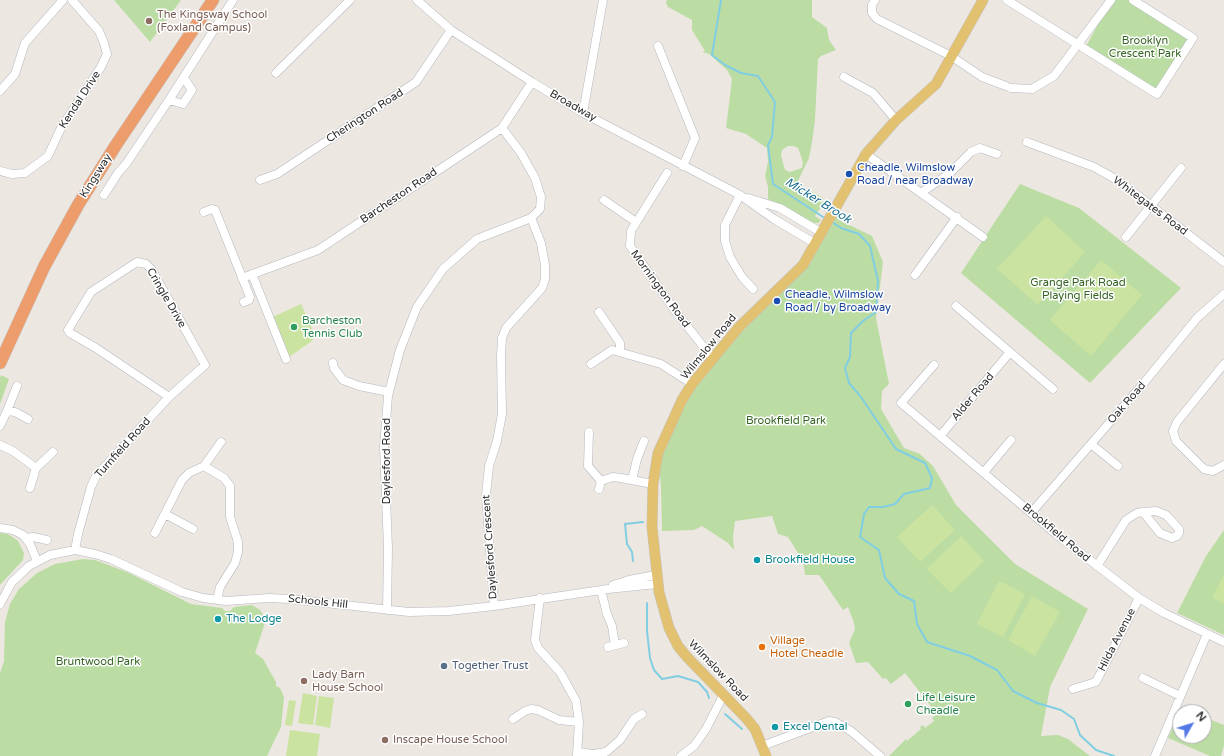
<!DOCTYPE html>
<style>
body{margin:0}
#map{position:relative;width:1224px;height:756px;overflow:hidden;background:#ede7e1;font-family:"Varela Round",sans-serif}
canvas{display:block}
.north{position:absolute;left:1172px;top:704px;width:40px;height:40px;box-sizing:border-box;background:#fff;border:1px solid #ababab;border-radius:50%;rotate:51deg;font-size:11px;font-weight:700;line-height:16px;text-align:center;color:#2d2d2d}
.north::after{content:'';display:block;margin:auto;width:14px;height:18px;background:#5478e7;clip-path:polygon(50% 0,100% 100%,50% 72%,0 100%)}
</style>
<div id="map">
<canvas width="1224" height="756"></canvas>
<div class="north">N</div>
</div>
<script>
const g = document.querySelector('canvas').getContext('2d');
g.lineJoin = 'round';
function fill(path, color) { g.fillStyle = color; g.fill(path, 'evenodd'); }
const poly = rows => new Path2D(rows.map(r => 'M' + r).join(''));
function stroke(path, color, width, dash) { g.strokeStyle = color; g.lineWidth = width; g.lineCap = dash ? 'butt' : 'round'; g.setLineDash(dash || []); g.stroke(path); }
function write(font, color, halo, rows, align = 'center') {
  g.font = font + ' "Varela Round",sans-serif'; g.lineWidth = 3; g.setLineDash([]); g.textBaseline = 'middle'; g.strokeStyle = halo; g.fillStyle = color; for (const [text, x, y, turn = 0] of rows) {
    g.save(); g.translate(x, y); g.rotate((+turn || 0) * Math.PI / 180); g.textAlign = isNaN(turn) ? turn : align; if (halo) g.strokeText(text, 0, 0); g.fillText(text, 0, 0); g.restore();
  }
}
fill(poly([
 [114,0,181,0,150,42],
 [667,0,812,0,812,17,827,28,829,40,836,50,821,56,818,59,815,120,812,142,809,158,797,183,823,198,823,204,815,216,821,220,818,223,814,223,768,199,768,187,765,176,768,162,767,148,746,134,726,128,732,79,727,70,709,54,702,52,705,51,692,30,692,20,668,7,666,3],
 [788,146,794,146,798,148,803,162,802,168,790,172,785,170,781,155,782,150],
 [1112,0,1129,0,1189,38,1156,92,1086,46],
 [1020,184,1079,208,1181,288,1090,383,961,273],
 [835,211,839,220,872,236,883,262,876,318,889,384,882,391,881,409,904,448,920,454,933,466,956,505,1015,564,1088,609,1050,687,1041,736,1058,735,1068,739,1090,756,889,756,906,739,907,741,921,729,920,727,923,725,925,728,934,721,932,718,937,714,905,673,891,684,886,678,883,679,868,662,856,663,849,643,855,629,854,623,848,607,843,610,819,575,805,575,803,561,788,537,778,534,772,516,735,521,733,537,734,550,728,543,702,526,694,530,662,531,661,487,658,453,692,384,803,265],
 [1,375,9,379,0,404,0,378],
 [1224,530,1224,635,1177,613,1206,556],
 [0,533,8,534,18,541,24,553,23,560,0,585],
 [83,559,95,560,127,572,191,604,222,608,225,611,230,611,234,607,252,605,260,610,265,618,265,623,255,653,263,659,276,682,276,686,280,688,284,697,281,727,267,756,0,756,0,673,4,661,5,622,10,604,19,589,37,573,55,564],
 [1181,708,1191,712,1180,712,1180,736,1204,736,1204,717,1224,725,1224,746,1221,756,1210,756,1168,738]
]), '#bbdda4');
fill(poly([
 [1046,216,1085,252,1038,305,997,269],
 [1101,260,1142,295,1091,356,1050,320],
 [301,304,315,335,312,341,289,357,273,317],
 [932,505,955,530,920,562,897,537],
 [961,536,984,561,951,593,927,569],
 [1224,575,1224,604,1212,597],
 [999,581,1025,594,1003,637,977,624],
 [1032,596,1060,612,1035,656,1008,640],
 [303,693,317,696,313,725,298,723],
 [319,696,334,698,330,728,315,725],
 [289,700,296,701,292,726,285,725],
 [290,730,320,734,317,756,286,756]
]), '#cbe3a1');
stroke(poly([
 [721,0,712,55,725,65,741,73,758,76,775,102,772,137,768,145,773,184,826,219],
 [832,222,841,228,859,234,870,246,878,281,876,312,863,321,851,333,850,357,845,368,849,383,861,397,896,449,925,463,932,478,930,488,904,494,895,504,883,507,869,507,864,514,860,537,879,550,885,578,899,594,914,601,917,624,927,642,970,656,997,670,1013,691,1037,703,1061,710,1074,719,1080,735,1096,750,1114,756],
 [633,561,632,552,627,544,625,524,643,522],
 [647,603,647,631,650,658,654,670,662,679,678,676,698,682,707,692,709,698],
 [725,714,742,729]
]), '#81cee2', 2);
const minor = poly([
 [417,0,451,30,532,82,583,113,740,195,774,219,816,244],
 [875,0,872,5,872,13,877,19,951,56,982,77,1006,86],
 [1007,0,1157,94,1193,38,1133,0],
 [658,46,695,138,683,166],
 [276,73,350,0],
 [844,77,873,93,896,120],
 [1011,88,1032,89,1054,76,1111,0],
 [0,91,15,74,25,43,63,0],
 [169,100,183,104,192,90,184,78],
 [583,113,603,0],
 [1027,142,1094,167,1119,181,1224,262],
 [866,154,983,237],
 [0,171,12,174,25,173,48,156,61,128,101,67,107,54,104,43,99,31,72,0],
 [667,173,631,231,630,246,676,312,713,359],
 [260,180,277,174,416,82,451,30],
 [922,192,949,174,971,152,980,148,997,154],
 [104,195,118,173,126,164,169,100,233,0],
 [740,195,725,225,725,241,730,257,742,277,753,289],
 [748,198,780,208,822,233],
 [604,200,636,222],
 [204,212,212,209,215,210,250,297,249,300,244,302],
 [1126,237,1181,168],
 [252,274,286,359],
 [915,275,957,217],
 [242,278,318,250,502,128,532,82],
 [956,306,1053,389],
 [599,312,620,343,620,352],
 [333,363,334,368,343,380,359,386,389,392],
 [591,364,612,350,661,364,692,384],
 [1224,364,1177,422,1173,431,1176,441,1204,469,1213,471,1224,465],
 [934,365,901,403,1056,534,1139,598,1164,613,1224,642],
 [7,411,17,386],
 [0,426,7,411,15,412,28,419],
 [589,432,588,466,601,481,613,477,621,478,653,484],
 [941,435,1010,352],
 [1091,444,1118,466],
 [0,445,13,451,36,468,30,488],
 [204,466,224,478,230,486,230,517,238,542,238,552,235,563,220,587,217,600],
 [36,468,53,452],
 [984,472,1011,440],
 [632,480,637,459,644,441],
 [599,489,601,481],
 [1031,513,1143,384,1197,318,1224,294],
 [165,514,193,529],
 [0,528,13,530,23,535,30,544,37,561],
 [155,533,182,480,189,473,204,466,221,442],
 [26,538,33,537,47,540],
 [75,550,78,534,91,487,96,476,169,397,205,365,152,270,146,264,137,262,91,292,68,330,70,333,96,348,169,397],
 [1097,566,1126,520,1137,513,1143,512,1156,511,1166,515,1179,529,1179,533,1177,536,1172,538,1160,533,1143,512],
 [613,585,629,580,656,575],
 [601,590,607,614,612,626,615,645],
 [540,598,535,640,538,648,560,672,576,701,579,722,577,756],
 [0,604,12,582,29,566,50,555,75,550,95,554,111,559,182,592,203,598,226,601,269,598,289,599,409,612,449,611,494,606,608,589,657,584],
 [494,606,486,495,489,466,497,441,502,414,501,356,502,338,506,328,542,288,545,279,545,265,541,243,531,218],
 [387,610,388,548,384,447,388,396,400,350,417,307,443,269,477,239,531,218,540,209,541,197,535,178,521,153,502,128],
 [608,647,624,643],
 [1143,678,1180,696],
 [1073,689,1096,682,1139,598],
 [513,719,525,711,531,709,538,710,559,720,579,722],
 [762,746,829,721,835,722,851,731,880,756],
 [577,752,594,754,606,752,620,740,634,719,642,714],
 [681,756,694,746,706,729,724,694],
 [1155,756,1207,634]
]);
const major = poly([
 [766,756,755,729,746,718,687,657,678,646,669,628,659,592,652,527,653,484,658,453,682,400,692,384,739,327,803,265,866,154,896,120,936,84,983,0]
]);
const highway = poly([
 [0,363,44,267,78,205,116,145,213,0]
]);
stroke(minor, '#b4b7bf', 9);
stroke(major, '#c4c4c4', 11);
stroke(highway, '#c4c4c4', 13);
stroke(minor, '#fff', 8);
stroke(major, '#e2c171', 10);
stroke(highway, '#ed9c6c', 12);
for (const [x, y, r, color] of [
 [149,21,4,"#8d6e63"],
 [849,174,4,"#1a4fb4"],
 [777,301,4,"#1a4fb4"],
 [294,327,4,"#2e9e5b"],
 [757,560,4,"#0f9aa8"],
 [218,619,4,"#0f9aa8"],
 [762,647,4,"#e8710a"],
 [444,666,4,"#5c6f8a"],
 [304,681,4,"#8d6e63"],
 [908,704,4,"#2e9e5b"],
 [775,727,4,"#0f9aa8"],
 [385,740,4,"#8d6e63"]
]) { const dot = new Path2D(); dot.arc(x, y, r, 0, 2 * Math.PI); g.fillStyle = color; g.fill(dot); stroke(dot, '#fff', 1.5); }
write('11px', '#785e54', '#fff', [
 ["The Kingsway School",157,15],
 ["(Foxland Campus)",157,28],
 ["Lady Barn",312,675],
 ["House School",312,688],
 ["Inscape House School",393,740]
], 'left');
write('11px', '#356323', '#fff', [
 ["Brooklyn",1145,41],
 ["Crescent Park",1145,54],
 ["Grange Park Road",1078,283],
 ["Playing Fields",1078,296],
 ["Brookfield Park",786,421],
 ["Bruntwood Park",98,662]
]);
write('11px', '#2d2d2d', '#fff', [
 ["Kendal Drive",80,100,-57],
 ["Broadway",573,106,30],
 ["Cherington Road",365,116,-33],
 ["Kingsway",96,176,-58],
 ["Barcheston Road",399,196,-34],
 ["Whitegates Road",1150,206,37],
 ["Mornington Road",660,289,54],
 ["Cringle Drive",166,298,60],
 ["Wilmslow Road",709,347,-51],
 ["Alder Road",973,397,-50],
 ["Oak Road",1127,403,-49],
 ["Turnfield Road",123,448,-48],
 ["Daylesford Road",387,461,-90],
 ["Brookfield Road",1056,533,40],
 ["Daylesford Crescent",490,547,-94],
 ["Schools Hill",318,602,6],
 ["Hilda Avenue",1117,640,-63],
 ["Wilmslow Road",718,671,46]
]);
write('11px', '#164399', '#fff', [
 ["Cheadle, Wilmslow",857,168],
 ["Road / near Broadway",857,181],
 ["Cheadle, Wilmslow",785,295],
 ["Road / by Broadway",785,308]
], 'left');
write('11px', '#27864d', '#fff', [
 ["Barcheston",302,321],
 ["Tennis Club",302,334],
 ["Life Leisure",916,698],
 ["Cheadle",916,711]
], 'left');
write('11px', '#0d838f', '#fff', [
 ["Brookfield House",765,560],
 ["The Lodge",226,619],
 ["Excel Dental",783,727]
], 'left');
write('11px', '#c56008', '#fff', [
 ["Village",770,641],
 ["Hotel Cheadle",770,654]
], 'left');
write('11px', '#4e5e75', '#fff', [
 ["Together Trust",452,666]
], 'left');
write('italic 12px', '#1d7091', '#fff', [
 ["Micker Brook",818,201,32]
]);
</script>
